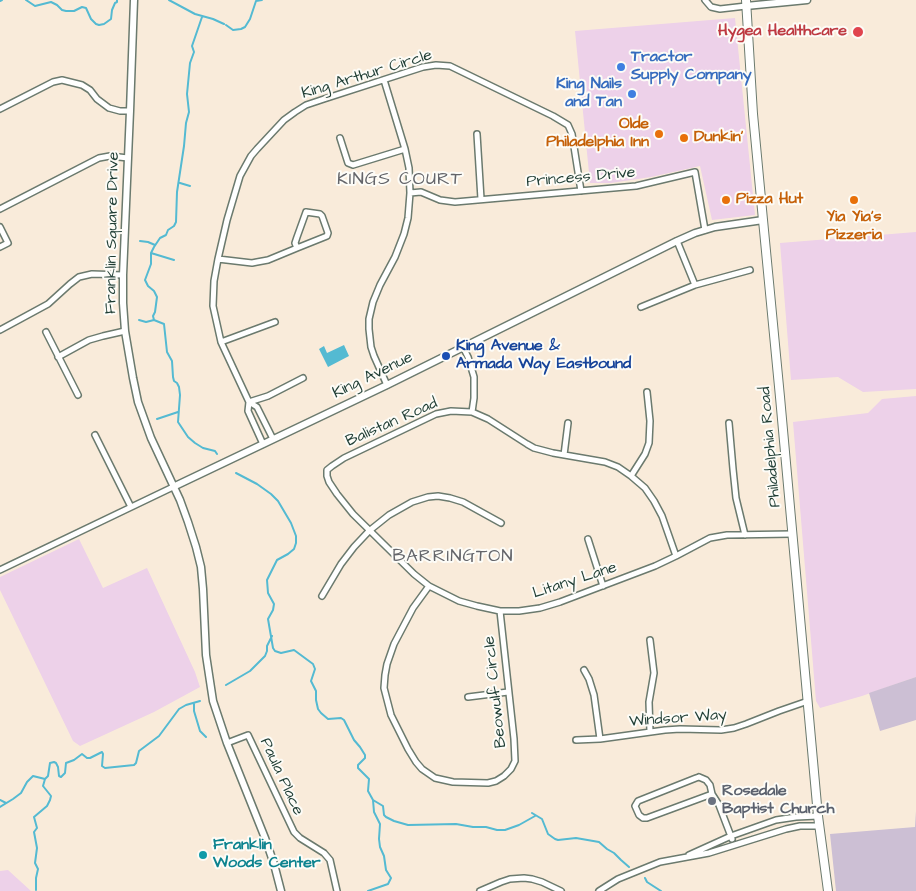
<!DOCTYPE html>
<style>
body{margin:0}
canvas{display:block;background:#f9ebda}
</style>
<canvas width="916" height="891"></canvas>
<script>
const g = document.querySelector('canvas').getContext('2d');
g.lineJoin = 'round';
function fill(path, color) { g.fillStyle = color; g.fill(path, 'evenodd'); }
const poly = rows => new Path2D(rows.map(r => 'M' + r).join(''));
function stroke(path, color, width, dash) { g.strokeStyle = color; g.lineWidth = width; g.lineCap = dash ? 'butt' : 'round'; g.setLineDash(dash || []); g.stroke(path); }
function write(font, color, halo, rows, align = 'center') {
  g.font = font + ' "Architects Daughter",sans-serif'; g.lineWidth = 4; g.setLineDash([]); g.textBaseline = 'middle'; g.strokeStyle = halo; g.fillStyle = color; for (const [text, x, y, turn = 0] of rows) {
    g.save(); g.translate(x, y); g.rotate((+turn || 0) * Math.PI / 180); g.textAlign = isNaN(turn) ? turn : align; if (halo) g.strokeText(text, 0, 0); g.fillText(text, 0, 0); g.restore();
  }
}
fill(poly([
 [735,18,755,215,712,220,700,166,651,177,611,183,590,183,575,31],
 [916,232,916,389,863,392,838,377,791,380,780,243],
 [916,396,916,677,862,696,820,708,816,701,793,422,868,413,882,399],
 [79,539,103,588,147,568,195,672,200,687,154,712,80,746,73,741,0,590,0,577],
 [8,870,31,891,0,891,0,871]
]), '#edd1e9');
fill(poly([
 [916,677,916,720,880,731,869,693],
 [916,811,916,891,836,891,830,834,915,827]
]), '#ccbfd4');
fill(poly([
 [344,345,349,356,328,367,319,349,324,346,327,353]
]), '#54bad2');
stroke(poly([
 [26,0,35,6,51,2,57,5,62,10,66,11,74,11,82,7,86,8,91,19,96,24,99,25,104,24,111,19,112,10,115,3,117,2,117,0],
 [169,0,195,14,213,19,224,24],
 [0,1,2,0],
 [226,25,233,30,241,29,245,27,250,19,256,1,262,0],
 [180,183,190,186],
 [140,241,148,242,155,245],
 [151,253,174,260],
 [139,320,146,322,154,320,164,324,167,352,172,361,173,377,174,381,177,383,179,387,180,395,178,422,188,437,195,443,203,448,215,451,217,454],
 [154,320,153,316,155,312,157,297,154,291,148,286,145,280,151,264,151,253,154,247,160,238,166,235,168,230,174,226,176,222,177,192,184,146,186,123,189,112,187,94,190,63,194,52,192,46,202,17],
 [157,419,178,412],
 [236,473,257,484,271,494,278,501,291,523,296,536,296,543,294,549,288,554,277,560,267,580,268,593,274,604,273,610,268,619,273,648,275,651,281,653,294,650,313,664,315,669,311,681,316,691,316,700,318,709,321,713,328,719,341,718,344,720,354,740,360,747,365,755,365,758,358,765,358,768,369,779,368,791,373,800,383,806,384,815,386,817,394,821,408,825,456,824,473,827,486,827,497,830,505,830,519,825,535,816],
 [226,685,250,671,265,656,267,651,267,646,272,636],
 [194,703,194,711,200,731,206,737],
 [0,800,6,803],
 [0,807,13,799,21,793,27,782,33,776,45,779],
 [532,813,542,819,548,834,555,839,558,840,576,838,599,842,607,849,614,853,621,860,629,867],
 [645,878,647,882,661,891],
 [36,890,36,878,38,869,35,863,37,848,34,832,37,828,34,817,47,806,50,800,51,796,43,786,45,779,48,776,50,763,54,762,56,763,58,767,59,776,61,777,65,773,66,763,74,760,82,754,87,758,90,758,102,752,103,754,102,766,105,768,134,765,136,763,139,751,159,736,179,709,186,705,200,701],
 [368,891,388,884,391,878,386,870,384,856,380,847,379,839,380,824,374,812,373,800]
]), '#54bad2', 2);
const minor = poly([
 [705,0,711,7,720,9,746,6],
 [384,80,405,149,409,168,410,193,408,218,404,234,395,257,380,285,373,302,369,319,369,329,371,347,374,356,387,385],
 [0,109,53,82,62,80,82,85,90,90,97,99,109,108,120,111,130,111],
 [477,134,481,199],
 [340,138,348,163,353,165,405,149],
 [410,193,421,192,440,200,455,202,636,186,695,172,705,230],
 [0,209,99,158,110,156,128,158],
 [306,212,320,214,322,216,328,233,327,236,297,248,295,243,297,237,306,212],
 [0,227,8,243,0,247],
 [677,241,695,285],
 [218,259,252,263,257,262,268,260,297,248],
 [641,307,695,285,750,270],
 [0,330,48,304,70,284,79,277,92,274,123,275],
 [46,332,78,395],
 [221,342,275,322],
 [463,347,468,357,474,377,474,398,472,412],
 [58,357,89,340,103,336,125,331],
 [303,378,268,396,249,402,221,342,213,306,214,281,218,259,227,220,240,176,251,156,257,149,284,120,295,112,306,105,324,99,423,67,436,65,450,66,553,116,568,125,572,134,581,191],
 [729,423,733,469,736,498,745,535],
 [95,435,131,507],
 [263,444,248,411,249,402,257,407,273,439],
 [564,455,568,423],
 [631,476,645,454,649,443,650,421,647,392],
 [588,539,603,586],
 [676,556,662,516,654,501,645,488,631,476,618,467,605,462,553,453,534,448,527,444,488,419,472,412,451,411,436,414,344,458,332,466,327,470,327,476,329,482,337,494,353,514,414,574,429,586,459,601,477,606,500,611,519,611,540,608,560,602,655,566,676,556,710,538,727,535,792,534],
 [0,570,173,487],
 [429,586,413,608,394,644,387,664,385,675,384,688,391,715,408,749,416,762,422,769,435,778,453,782,488,783,496,781,504,776,511,769,515,761,514,739,500,611],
 [322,596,341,564,354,547,369,531,389,515,412,502,428,497,438,496,450,498,463,502,501,523],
 [584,670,589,679,594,695,600,739],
 [468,697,508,692],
 [650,732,649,702,654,673,650,640],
 [576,740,600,739,665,730,680,729,721,730,734,728,746,724,779,711,808,701],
 [227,743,248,735,294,832,300,838,324,853,330,860,337,891],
 [699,777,706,780,710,785,712,794,647,818,643,818,639,815,635,806,638,801,696,778,699,777],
 [712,794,719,805,732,839],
 [689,855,731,836,776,820,796,817,818,816],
 [480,891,501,882,510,879,524,878,532,879,542,882,561,891],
 [599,891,618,879,660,862,709,853,786,829,800,826,820,826]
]);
const tertiary = poly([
 [134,0,130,111,123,275,123,303,125,331,133,378,138,402,151,438,180,500,188,522,196,547,201,567,203,589,206,655,213,701,227,743,265,838,274,864,281,891],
 [746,6,807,0],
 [173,487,387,385,677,241,695,233,715,227,763,220]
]);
const secondary = poly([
 [746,0,753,114,763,220,780,397,818,816,828,891]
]);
stroke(minor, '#6b7a6e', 8);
stroke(tertiary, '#6b7a6e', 9);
stroke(secondary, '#6b7a6e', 10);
stroke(minor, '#fff', 5);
stroke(tertiary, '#fff', 6);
stroke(secondary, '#fff', 8);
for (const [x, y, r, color] of [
 [858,32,6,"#e0444e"],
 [621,67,5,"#3f7fe0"],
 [632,94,5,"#3f7fe0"],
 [659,134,5,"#e8710a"],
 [684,138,5,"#e8710a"],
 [726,200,5,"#e8710a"],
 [854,200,5,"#e8710a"],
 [446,356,5,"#1a4fb4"],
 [712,801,5,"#6b7280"],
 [203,855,5,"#0f9aa8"]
]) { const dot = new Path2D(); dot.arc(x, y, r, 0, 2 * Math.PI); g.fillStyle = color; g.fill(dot); stroke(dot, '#fdfcf7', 2); }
write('bold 16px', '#be3a42', '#fdfcf7', [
 ["Hygea Healthcare",847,32]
], 'right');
write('bold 16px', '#366cbe', '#fdfcf7', [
 ["Tractor",631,58],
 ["Supply Company",631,76],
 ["King Nails",622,85,"right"],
 ["and Tan",622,103,"right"]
], 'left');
write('16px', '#1f3d34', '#fdfcf7', [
 ["King Arthur Circle",367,75,-17],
 ["Princess Drive",581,178,-5],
 ["Franklin Square Drive",113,233,-89],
 ["King Avenue",373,376,-26],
 ["Balistan Road",392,423,-24],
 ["Philadelphia Road",771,447,-95],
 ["Litany Lane",575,581,-18],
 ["Beowulf Circle",496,692,-96],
 ["Windsor Way",678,719,-4],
 ["Paula Place",281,777,65]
]);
write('bold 16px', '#c56008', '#fdfcf7', [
 ["Olde",649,125,"right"],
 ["Philadelphia Inn",649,143,"right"],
 ["Dunkin'",694,138],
 ["Pizza Hut",736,200],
 ["Yia Yia's",854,218,"center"],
 ["Pizzeria",854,236,"center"]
], 'left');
write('bold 16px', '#164399', '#fdfcf7', [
 ["King Avenue &",456,347],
 ["Armada Way Eastbound",456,365]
], 'left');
write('bold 16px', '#5b616d', '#fdfcf7', [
 ["Rosedale",722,792],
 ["Baptist Church",722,810]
], 'left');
write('bold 16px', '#0d838f', '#fdfcf7', [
 ["Franklin",213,846],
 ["Woods Center",213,864]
], 'left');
g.letterSpacing = '1px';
write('18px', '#64656a', '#fdfcf7', [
 ["KINGS COURT",400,180],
 ["BARRINGTON",453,557]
]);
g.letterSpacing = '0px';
</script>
